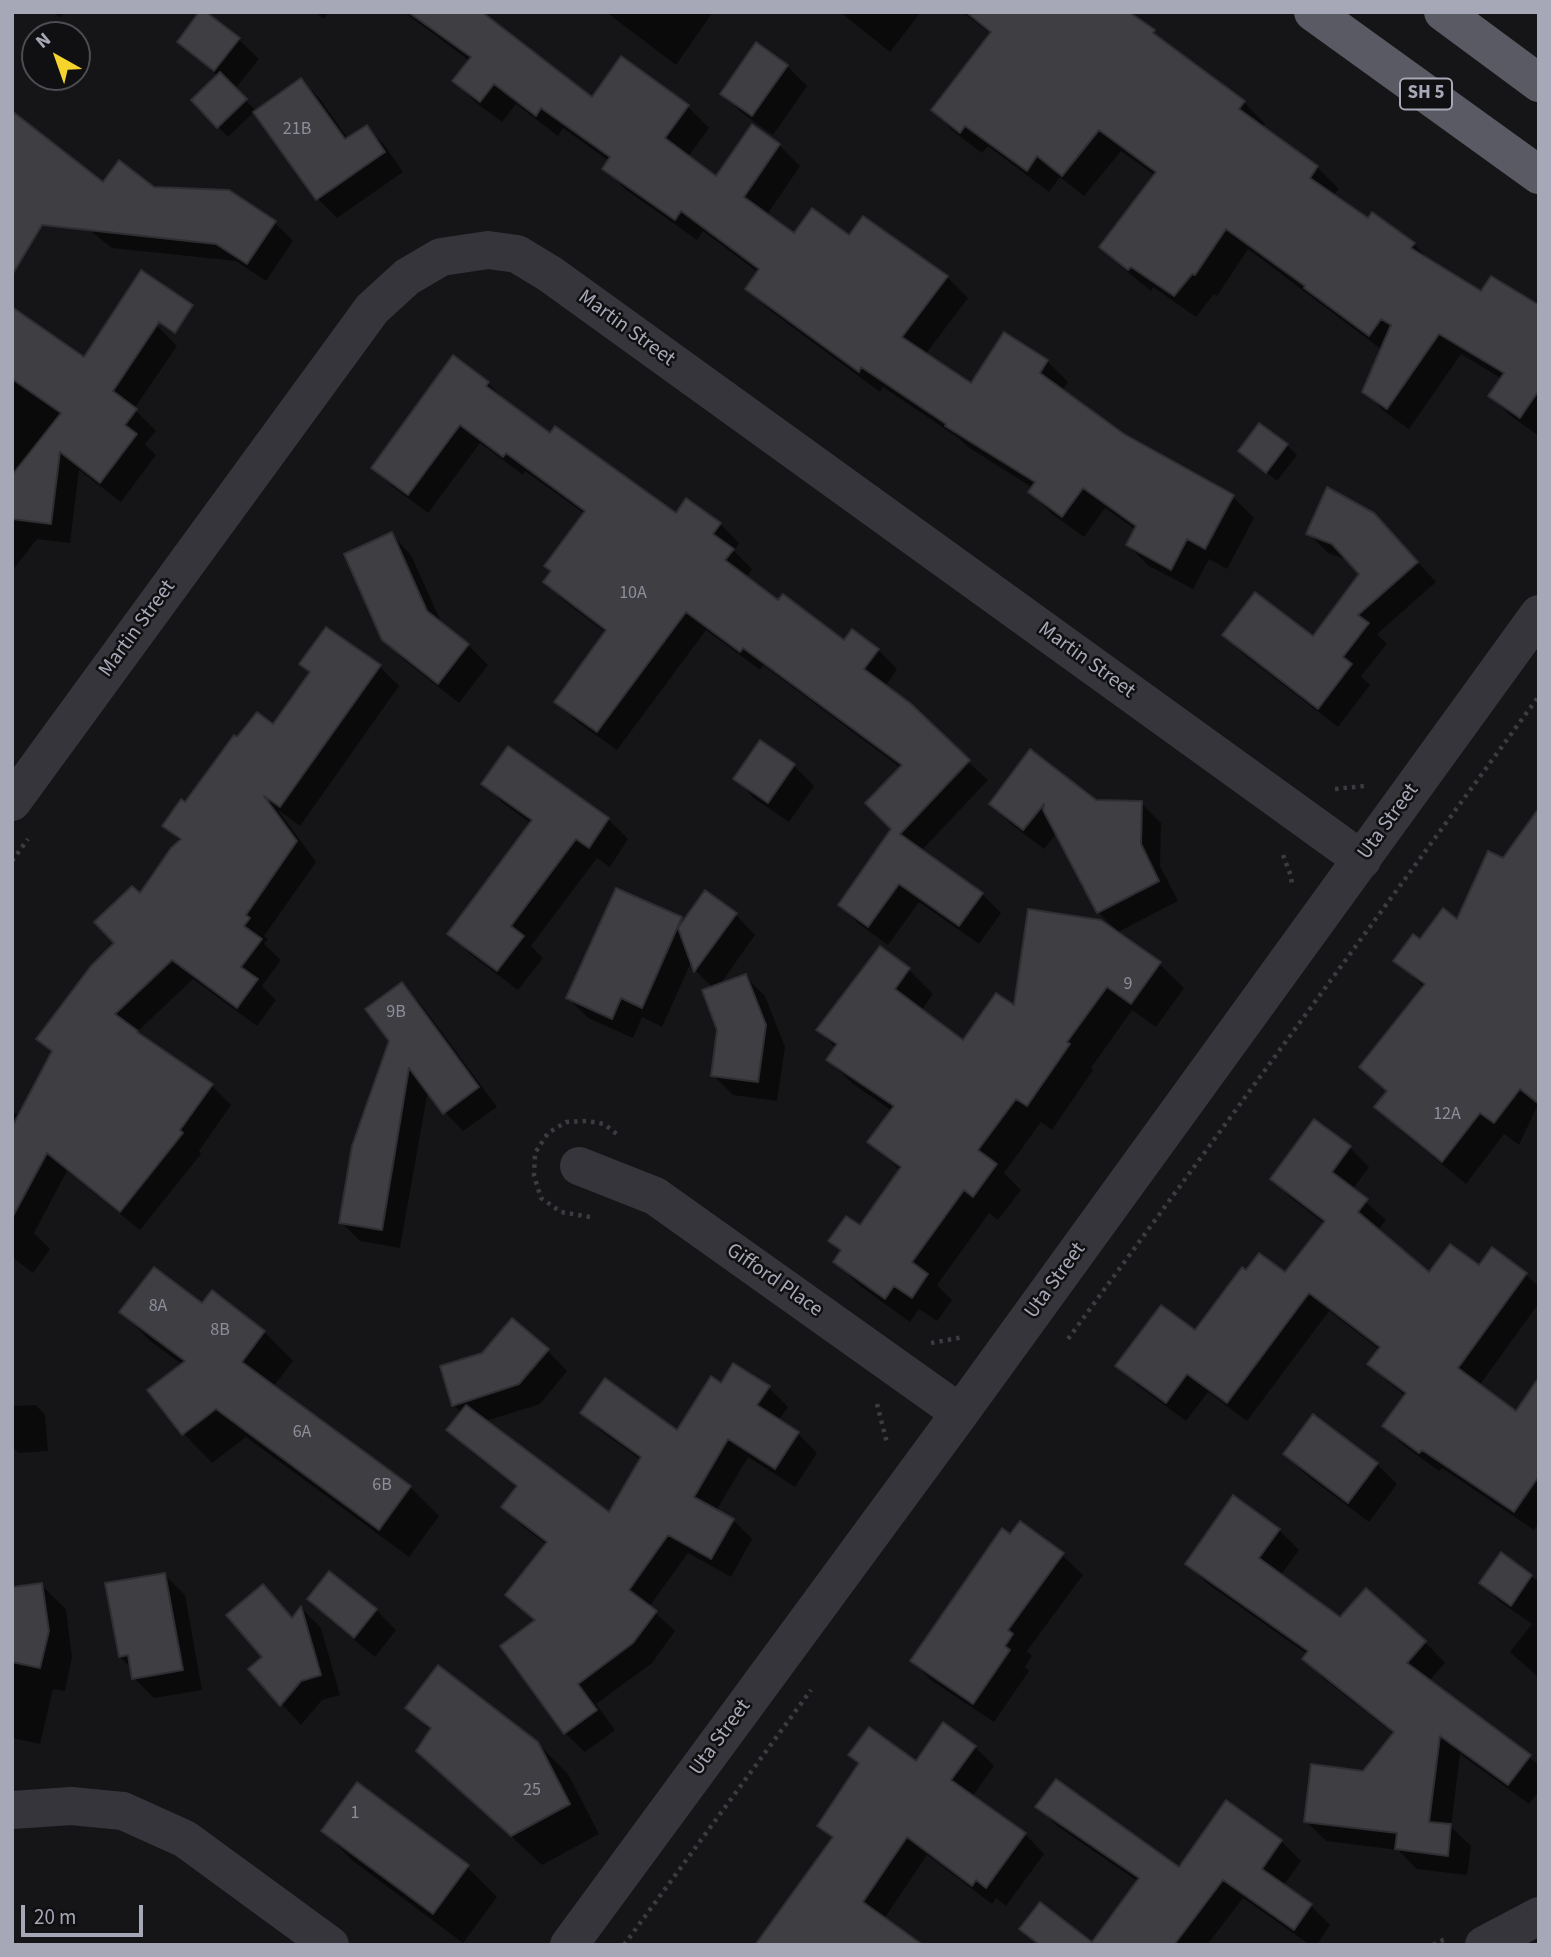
<!DOCTYPE html>
<style>
body{margin:0}
#map{position:relative;width:1551px;height:1957px;overflow:hidden;background:#151416;font-family:"Source Sans 3",sans-serif}
canvas{display:block}
.frame{position:absolute;inset:0;border:14px solid #a6a8b7;pointer-events:none}
.north{position:absolute;left:21px;top:21px;width:70px;height:70px;box-sizing:border-box;background:#100f11;border:2px solid #4c4c53;border-radius:50%;rotate:320deg;font-size:19px;font-weight:700;line-height:28px;text-align:center;color:#a6a8b7}
.north::after{content:'';display:block;margin:auto;width:24px;height:32px;background:#f6d42d;clip-path:polygon(50% 0,100% 100%,50% 72%,0 100%)}
.scale{position:absolute;left:21px;top:1905px;width:122px;height:32px;box-sizing:border-box;border:4px solid #a6a8b7;border-top:0;padding-left:9px;font-size:21px;line-height:24px;white-space:nowrap;color:#a6a8b7;-webkit-text-stroke:5px #100f11;paint-order:stroke}
</style>
<div id="map">
<canvas width="1551" height="1957"></canvas>
<div class="frame"></div>
<div class="north">N</div>
<div class="scale">20 m</div>
</div>
<script>
const g = document.querySelector('canvas').getContext('2d');
g.lineJoin = 'round';
function fill(path, color) { g.fillStyle = color; g.fill(path, 'evenodd'); }
const poly = rows => new Path2D(rows.map(r => 'M' + r).join(''));
function stroke(path, color, width, dash) { g.strokeStyle = color; g.lineWidth = width; g.lineCap = dash ? 'butt' : 'round'; g.setLineDash(dash || []); g.stroke(path); }
function write(font, color, halo, rows, align = 'center') {
  g.font = font + ' "Source Sans 3",sans-serif'; g.lineWidth = 5; g.setLineDash([]); g.textBaseline = 'middle'; g.strokeStyle = halo; g.fillStyle = color; for (const [text, x, y, turn = 0] of rows) {
    g.save(); g.translate(x, y); g.rotate((+turn || 0) * Math.PI / 180); g.textAlign = isNaN(turn) ? turn : align; if (halo) g.strokeText(text, 0, 0); g.fillText(text, 0, 0); g.restore();
  }
}
fill(poly([
 [53,12,65,12,60,18],
 [314,12,329,12,324,19],
 [404,12,488,12,485,17,592,100,688,107,709,128,688,157,717,178,779,145,800,166,767,215,794,235,849,237,947,277,968,298,925,355,972,386,1047,361,1068,382,1062,391,1123,435,1233,497,1254,518,1227,569,1209,559,1193,589,1149,566,1128,545,1136,530,1105,508,1084,537,1051,513,1030,492,1033,488,968,447,960,439,883,387,880,392,768,309,747,288,759,273,703,231,697,240,625,189,604,168,609,161,563,128,558,136,516,104,502,122,475,102,454,81,470,61],
 [606,12,713,12,676,65],
 [840,12,921,12,890,52],
 [962,12,1082,12,1244,102,1265,124,1262,128,1317,167,1339,189,1333,196,1368,221,1414,244,1431,262,1482,293,1539,313,1539,436,1512,417,1490,396,1502,379,1461,354,1409,429,1386,413,1364,391,1382,350,1248,249,1217,296,1214,294,1196,317,1153,287,1151,291,1123,268,1101,247,1156,176,1121,151,1084,196,1060,177,1049,192,988,146,982,153,954,132,933,110,991,34],
 [238,39,259,59,235,89,257,112,301,80,320,99,348,139,367,127,385,146,403,172,337,218,318,199,255,111,228,137,193,100,218,76,179,41],
 [787,66,807,86,773,135,742,113,722,93],
 [12,169,103,184,154,189,274,222,293,241,266,281,236,261,112,248],
 [121,305,157,326,177,346,134,409,156,431,145,444,156,455,121,502,79,470,70,543,37,539,12,571,12,313,84,359],
 [488,383,507,402,551,436,676,516,720,524,739,543,734,551,752,569,746,578,778,602,844,642,878,650,897,669,885,687,988,780,921,851,982,894,1001,913,979,944,919,902,888,945,859,924,840,905,893,829,901,768,763,665,760,670,706,630,617,750,576,721,557,702,606,633,564,601,545,582,585,514,525,471,523,475,480,443,428,513,393,487,373,468],
 [1287,445,1297,455,1277,481,1240,451],
 [1308,533,1393,535,1436,582,1377,634,1387,644,1361,676,1370,685,1338,727,1243,654,1224,635,1313,639,1361,574,1350,561,1328,553],
 [391,534,411,555,443,626,468,645,488,665,459,703,404,660,383,639],
 [301,664,380,667,399,686,300,826,278,810,316,862,264,936,268,939,264,944,281,960,262,986,276,1000,257,1026,193,979,137,1032,145,1040,211,1085,231,1105,199,1151,201,1154,140,1230,67,1171,34,1233,50,1249,33,1273,12,1257,12,1111,20,1116,53,1053,38,1039,117,943,140,896,181,842,164,825,185,804,238,740,274,726,311,674],
 [509,748,608,819,628,839,610,867,597,858,531,946,543,958,518,990,470,954,449,933,532,824,504,804,484,784],
 [794,766,814,786,789,822,755,799,735,778],
 [1095,802,1141,803,1161,823,1160,866,1178,901,1118,932,1098,912,1057,833,1044,849,1011,824,991,804],
 [617,890,684,922,735,914,755,935,719,986,745,976,765,996,785,1047,777,1101,733,1095,713,1075,718,1029,713,988,696,971,692,960,662,1027,642,1017,633,1038,588,1018,568,998],
 [1414,936,1539,1102,1519,1145,1504,1134,1466,1184,1400,1130,1377,1107,1388,1093,1361,1067,1425,988,1396,961],
 [1159,964,1184,988,1156,1027,1132,1010,1091,1068,1093,1070,1052,1130,1041,1122,1004,1173,1021,1190,998,1220,989,1213,937,1285,952,1300,937,1321,919,1309,910,1322,860,1286,836,1262,842,1252,830,1241,860,1228,901,1171,869,1142,892,1111,853,1084,828,1060,836,1048,819,1030,909,970,933,994,921,1011,963,1043,1015,1008],
 [401,984,420,1003,497,1107,463,1131,445,1112,428,1090,400,1248,360,1241,341,1222,391,1041],
 [1350,1148,1369,1167,1352,1190,1386,1220,1377,1231,1430,1275,1479,1267,1492,1249,1526,1275,1539,1287,1539,1303,1479,1386,1516,1413,1539,1418,1539,1523,1534,1530,1442,1468,1439,1471,1403,1445,1384,1425,1406,1396,1389,1383,1370,1364,1380,1350,1329,1311,1247,1421,1208,1392,1186,1421,1137,1385,1118,1366,1195,1332,1285,1274,1325,1224,1291,1198,1272,1179],
 [202,1306,264,1332,293,1361,273,1387,410,1487,439,1516,409,1557,246,1437,212,1463,184,1434,150,1390,183,1365,150,1341,122,1312],
 [547,1350,567,1371,540,1404,486,1421,610,1515,641,1460,602,1432,583,1412,677,1433,721,1386,768,1387,788,1407,778,1421,797,1433,817,1453,795,1487,748,1457,716,1511,733,1520,752,1539,731,1577,688,1553,649,1607,675,1631,652,1663,596,1704,615,1730,585,1752,565,1733,503,1646,536,1622,508,1595,547,1545,522,1526,503,1507,517,1488,468,1449,449,1430,462,1413,454,1405],
 [36,1405,45,1415,48,1451,19,1453,12,1447,12,1406],
 [1285,1454,1377,1464,1397,1484,1369,1522,1305,1474],
 [1279,1530,1299,1550,1280,1576,1341,1619,1425,1642,1445,1663,1429,1681,1539,1765,1539,1791,1529,1804,1460,1754,1451,1827,1471,1846,1467,1875,1417,1869,1398,1850,1326,1841,1306,1821,1364,1773,1394,1734,1324,1679,1304,1659,1307,1654,1208,1584,1187,1563],
 [1011,1536,1062,1555,1083,1575,1027,1651,1032,1656,1025,1667,1029,1671,994,1722,932,1681,912,1661],
 [1501,1555,1539,1582,1539,1678,1510,1652,1532,1624,1499,1601,1481,1583],
 [329,1573,376,1610,396,1630,375,1657,329,1619,309,1599],
 [165,1575,185,1595,202,1690,154,1698,134,1678,132,1669,120,1657],
 [41,1585,66,1609,72,1657,65,1691,53,1689,40,1744,12,1738,12,1589],
 [262,1586,294,1619,302,1609,321,1628,340,1695,322,1700,301,1725,250,1669,264,1657],
 [408,1708,537,1743,568,1774,599,1834,542,1865,419,1751,431,1731],
 [975,1747,994,1766,972,1797,1025,1834,1044,1854,1006,1906,996,1898,992,1904,927,1855,884,1919,756,1945,833,1839,820,1826,860,1765,850,1755,916,1763],
 [1227,1802,1281,1841,1301,1861,1283,1886,1311,1906,1330,1925,1317,1945,1310,1945,1243,1898,1207,1945,1038,1945,1022,1929,1093,1945,1139,1882,1057,1826,1038,1806,1179,1870],
 [323,1831,467,1867,497,1897,463,1943,353,1861]
]), '#0007');
const building = poly([
 [199,12,206,12,240,38,214,71,177,42,199,12],
 [408,12,482,12,592,97,621,56,689,105,665,138,716,176,752,124,780,144,744,197,794,233,812,208,849,235,863,216,948,276,902,337,971,383,1004,332,1048,360,1040,373,1124,434,1234,495,1205,549,1187,539,1171,570,1126,545,1136,526,1083,488,1062,517,1028,492,1035,482,945,426,946,424,861,367,859,372,745,289,759,269,681,211,675,220,602,169,610,157,541,108,536,116,494,84,480,102,452,81,471,57,408,12],
 [966,12,1129,12,1155,30,1153,33,1245,101,1239,109,1318,166,1310,178,1368,218,1372,212,1415,243,1411,248,1481,291,1491,276,1539,305,1539,394,1537,393,1520,418,1488,396,1504,373,1439,334,1387,409,1362,392,1391,325,1381,319,1369,336,1304,288,1305,286,1226,229,1195,275,1192,274,1174,296,1131,267,1128,270,1099,247,1156,172,1099,130,1062,176,1037,156,1027,171,965,126,960,133,931,110,991,32,966,12],
 [756,42,788,65,752,116,720,94,756,42],
 [220,72,247,99,217,128,191,100,220,72],
 [301,78,345,139,367,125,385,152,316,200,253,112,301,78],
 [12,111,103,182,119,160,154,187,229,190,276,221,247,264,216,244,42,225,12,275,12,111],
 [141,270,193,305,175,333,159,322,113,391,137,409,125,425,137,434,100,483,60,452,51,524,12,519,12,475,61,413,12,379,12,307,84,357,141,270],
 [453,355,489,382,486,386,550,433,555,426,676,513,686,498,721,523,713,534,734,549,725,560,778,600,783,594,844,640,852,629,879,649,864,669,910,703,970,760,900,834,983,893,959,926,899,884,868,927,838,905,891,829,865,803,902,765,743,648,740,652,686,612,597,732,554,702,606,630,543,582,551,571,544,566,585,511,506,453,503,457,460,425,408,495,371,468,453,355],
 [1259,423,1288,444,1266,473,1238,451,1259,423],
 [1327,487,1374,513,1418,562,1358,615,1369,623,1343,657,1352,664,1318,709,1222,635,1255,592,1313,636,1359,574,1332,544,1306,534,1327,487],
 [392,532,427,611,469,644,438,684,382,640,344,554,392,532],
 [326,627,381,665,280,807,264,796,297,841,246,915,250,918,244,926,262,939,241,967,258,979,237,1008,172,960,115,1014,138,1031,137,1032,213,1084,180,1130,183,1133,120,1212,47,1153,12,1218,12,1127,52,1051,36,1039,91,966,114,943,94,922,132,886,140,893,171,848,181,839,162,826,181,799,185,802,234,735,237,737,257,712,273,724,310,672,299,664,326,627],
 [760,740,795,764,768,803,733,779,760,740],
 [508,746,609,818,589,848,576,839,511,926,524,936,497,971,447,934,532,820,481,784,508,746],
 [1030,749,1096,800,1142,801,1141,844,1159,881,1097,913,1043,810,1044,804,1023,830,989,804,1030,749],
 [1539,808,1539,1104,1520,1089,1494,1123,1480,1113,1442,1162,1374,1107,1387,1091,1359,1067,1425,984,1393,961,1413,934,1420,939,1443,908,1457,919,1488,851,1503,858,1539,808],
 [616,888,682,917,642,1008,621,998,612,1019,566,998,616,888],
 [705,890,737,913,694,972,678,928,705,890],
 [1028,909,1101,920,1161,962,1131,1004,1107,987,1067,1042,1070,1044,1027,1106,1016,1099,978,1150,997,1164,973,1197,964,1190,912,1262,928,1274,912,1298,894,1286,885,1299,833,1262,841,1250,828,1241,846,1216,860,1225,901,1167,867,1142,894,1106,826,1060,837,1044,816,1030,880,946,910,968,895,989,963,1040,996,993,1014,1005,1028,909],
 [746,974,766,1025,758,1082,711,1076,717,1030,702,990,746,974],
 [402,982,479,1087,443,1114,409,1068,382,1230,339,1223,352,1146,389,1041,365,1009,402,982],
 [1314,1119,1351,1146,1332,1172,1368,1199,1358,1212,1429,1272,1450,1244,1479,1265,1492,1247,1527,1273,1458,1368,1516,1411,1539,1377,1539,1476,1514,1512,1422,1450,1419,1453,1382,1426,1406,1393,1367,1364,1380,1347,1309,1293,1227,1403,1187,1374,1166,1403,1115,1366,1161,1305,1195,1330,1242,1267,1246,1270,1259,1253,1285,1272,1325,1221,1270,1179,1314,1119],
 [154,1267,202,1303,212,1290,265,1331,242,1362,411,1486,379,1530,216,1409,182,1435,147,1390,185,1361,119,1312,154,1267],
 [512,1318,549,1349,519,1384,452,1406,440,1366,482,1353,512,1318],
 [733,1363,770,1386,757,1405,799,1432,775,1469,728,1439,694,1497,734,1519,711,1559,668,1535,629,1590,657,1611,633,1643,578,1684,597,1710,564,1734,500,1646,535,1620,505,1595,547,1542,501,1507,517,1486,446,1430,466,1405,609,1512,641,1457,580,1413,605,1378,677,1430,711,1376,721,1383,733,1363],
 [1313,1414,1378,1463,1348,1503,1283,1454,1313,1414],
 [1233,1495,1280,1529,1259,1558,1340,1617,1366,1588,1426,1641,1407,1663,1531,1755,1508,1785,1440,1736,1429,1822,1451,1824,1448,1856,1395,1849,1397,1833,1304,1822,1311,1764,1363,1771,1394,1732,1302,1659,1308,1651,1185,1564,1233,1495],
 [1020,1521,1064,1553,1008,1630,1013,1634,1005,1646,1010,1650,973,1704,910,1661,1002,1528,1010,1534,1020,1521],
 [1501,1552,1532,1575,1511,1606,1479,1583,1501,1552],
 [329,1571,377,1609,354,1638,307,1599,329,1571],
 [165,1573,183,1670,132,1679,128,1655,119,1657,105,1583,165,1573],
 [42,1583,49,1631,40,1668,12,1662,12,1587,42,1583],
 [263,1584,292,1618,301,1606,321,1675,301,1681,280,1706,248,1669,262,1657,226,1615,263,1584],
 [438,1665,538,1742,570,1804,511,1836,416,1751,431,1728,405,1708,438,1665],
 [943,1722,976,1746,951,1780,1026,1833,986,1888,976,1880,972,1886,907,1837,863,1902,923,1945,755,1945,833,1837,817,1826,859,1763,848,1755,869,1727,916,1761,943,1722],
 [1056,1779,1179,1867,1226,1800,1282,1840,1262,1869,1312,1904,1294,1930,1223,1880,1174,1945,1040,1945,1019,1929,1040,1902,1092,1942,1139,1878,1035,1807,1056,1779],
 [357,1782,469,1865,433,1914,321,1831,357,1782]
]);
fill(building, '#3f3e43');
stroke(building, '#2f2e32', 2);
stroke(poly([
 [1335,789,1364,786],
 [1283,855,1291,876,1292,886],
 [12,861,28,839],
 [590,1217,561,1212,541,1198,534,1176,535,1153,548,1133,566,1122,587,1121,604,1124,618,1135],
 [1068,1339,1539,696],
 [931,1343,964,1337],
 [877,1404,887,1443],
 [624,1945,811,1690],
 [1433,1945,1445,1939]
]), '#3b3c42', 4.5, [3.5, 5]);
stroke(poly([
 [12,802,372,309,407,277,441,257,488,250,517,254,550,274,1362,860],
 [579,1166,655,1196,960,1413],
 [12,1810,71,1806,123,1811,185,1839,330,1945],
 [569,1945,960,1413,1539,614],
 [1484,1945,1539,1916]
]), '#35353b', 38);
stroke(poly([
 [1313,12,1539,175],
 [1443,12,1539,83]
]), '#595a63', 38);
write('18px', '#8c8e9a', null, [
 ["21B",297,130],
 ["10A",633,594],
 ["9",1128,985],
 ["9B",396,1013],
 ["12A",1447,1115],
 ["8A",158,1307],
 ["8B",220,1331],
 ["6A",302,1433],
 ["6B",382,1486],
 ["25",532,1791],
 ["1",355,1814]
]);
for (const [x, y, w] of [
 [1426,94,52]
]) { const box = new Path2D(); box.roundRect(x - w / 2, y - 15.5, w, 31, 5); g.fillStyle = '#100f11'; g.fill(box); stroke(box, '#a6a8b7', 2); }
write('bold 19px', '#a6a8b7', null, [
 ["SH 5",1426,94]
]);
write('21px', '#a6a8b7', '#100f11', [
 ["Martin Street",626,329,36],
 ["Martin Street",138,629,-54],
 ["Martin Street",1086,661,36],
 ["Uta Street",1389,822,-54],
 ["Gifford Place",774,1281,35],
 ["Uta Street",1056,1281,-54],
 ["Uta Street",721,1738,-54]
]);
</script>
